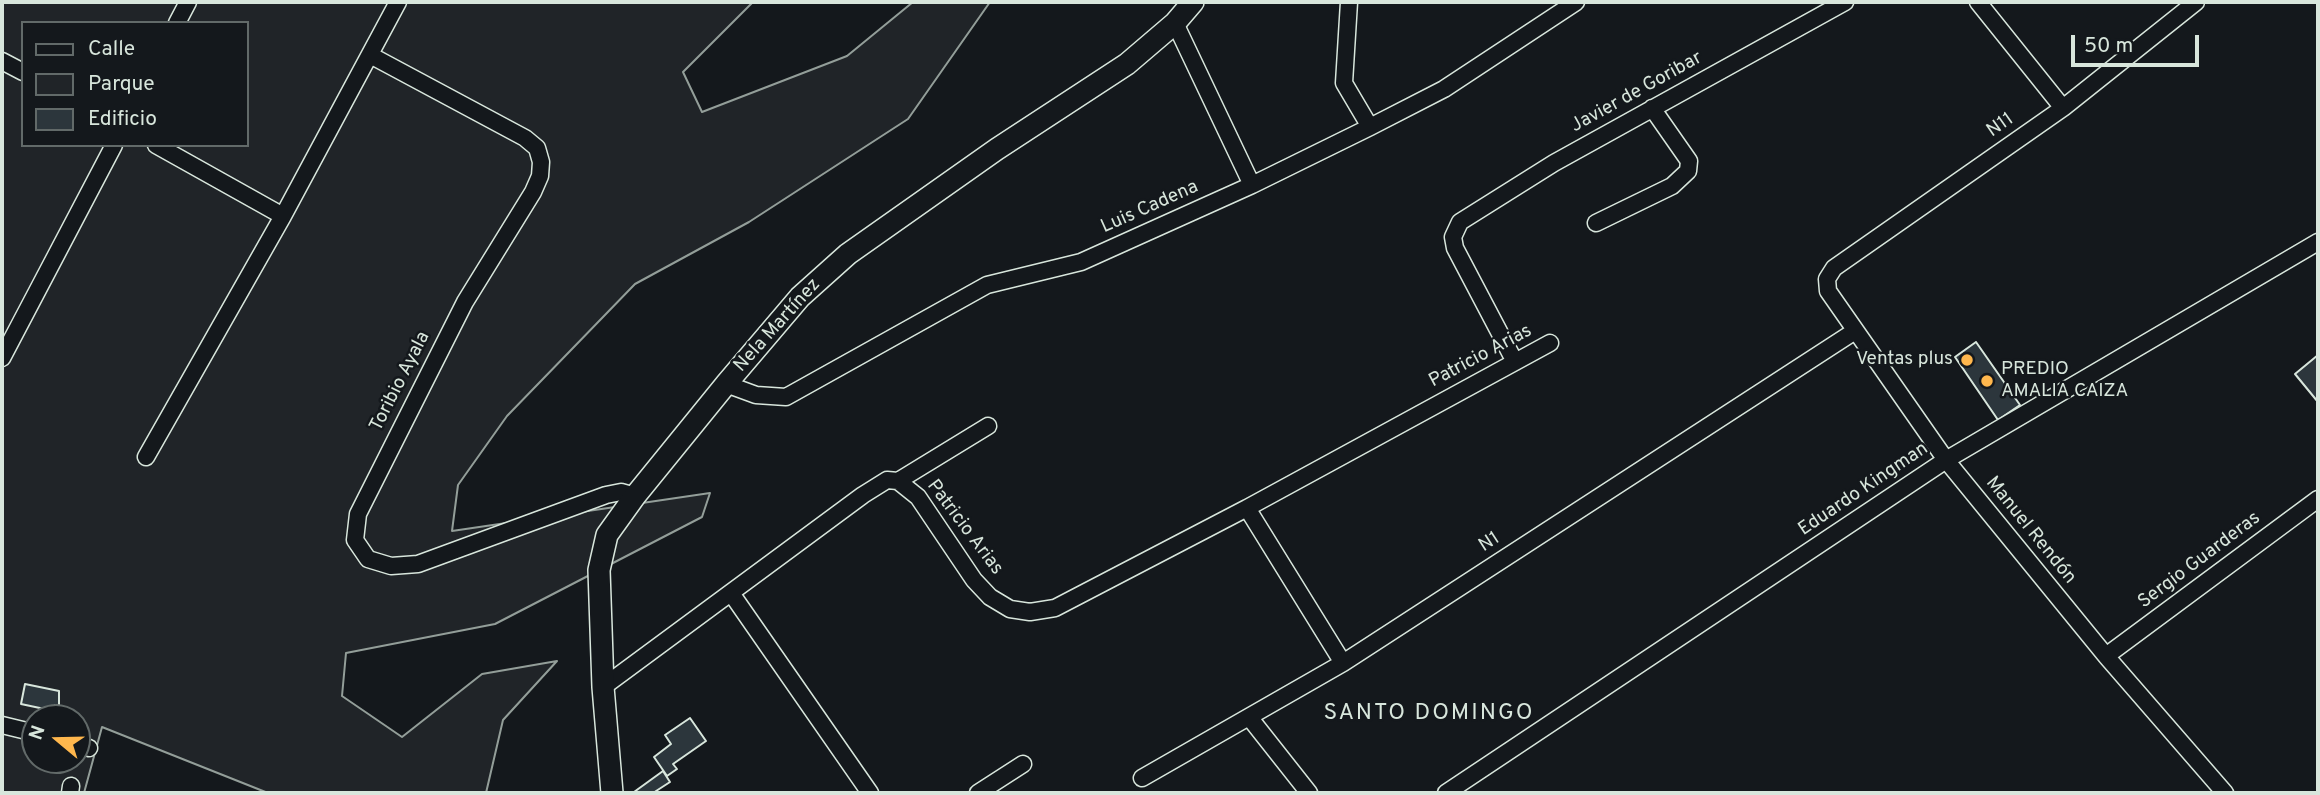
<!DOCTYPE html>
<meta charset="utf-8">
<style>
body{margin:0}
#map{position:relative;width:2320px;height:795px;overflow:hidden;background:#14181c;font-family:Overpass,sans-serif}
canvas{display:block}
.frame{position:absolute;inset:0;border:4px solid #d8e6dc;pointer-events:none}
.legend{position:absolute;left:21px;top:21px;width:228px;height:126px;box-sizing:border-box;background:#14181c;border:2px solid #626a69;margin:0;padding:9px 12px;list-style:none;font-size:21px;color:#d8e6dc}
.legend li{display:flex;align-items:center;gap:14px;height:35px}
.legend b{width:35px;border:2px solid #626a69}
.north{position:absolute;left:21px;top:704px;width:70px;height:70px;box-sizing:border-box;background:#14181c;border:2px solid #626a69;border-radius:50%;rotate:289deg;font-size:19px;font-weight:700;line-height:28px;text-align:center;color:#d8e6dc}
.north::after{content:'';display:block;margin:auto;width:24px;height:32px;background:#ffb74d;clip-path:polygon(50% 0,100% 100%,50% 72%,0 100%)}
.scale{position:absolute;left:2071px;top:35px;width:128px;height:32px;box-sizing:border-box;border:4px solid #d8e6dc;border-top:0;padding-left:9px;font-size:21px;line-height:24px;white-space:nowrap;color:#d8e6dc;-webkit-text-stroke:5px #14181c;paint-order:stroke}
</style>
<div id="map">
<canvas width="2320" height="795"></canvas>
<div class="frame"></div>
<ul class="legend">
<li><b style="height:9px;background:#14181c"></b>Calle</li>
<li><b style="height:19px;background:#202428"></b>Parque</li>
<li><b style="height:19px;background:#2c363c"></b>Edificio</li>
</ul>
<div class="north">N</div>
<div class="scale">50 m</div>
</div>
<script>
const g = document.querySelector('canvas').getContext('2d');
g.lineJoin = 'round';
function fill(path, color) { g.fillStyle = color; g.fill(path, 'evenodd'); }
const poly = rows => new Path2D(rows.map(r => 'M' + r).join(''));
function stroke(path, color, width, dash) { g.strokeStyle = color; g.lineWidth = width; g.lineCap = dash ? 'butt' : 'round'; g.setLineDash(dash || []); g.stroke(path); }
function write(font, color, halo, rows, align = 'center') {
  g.font = font + ' Overpass,sans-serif'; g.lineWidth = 5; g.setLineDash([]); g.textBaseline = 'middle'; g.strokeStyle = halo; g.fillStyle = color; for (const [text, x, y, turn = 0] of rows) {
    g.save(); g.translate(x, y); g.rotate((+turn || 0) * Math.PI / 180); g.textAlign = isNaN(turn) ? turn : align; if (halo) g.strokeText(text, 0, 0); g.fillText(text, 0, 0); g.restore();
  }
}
const green = poly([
 [2,2,753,2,683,72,702,112,847,56,913,2,990,2,908,119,749,222,635,284,507,416,458,485,452,531,710,493,702,517,495,624,346,653,342,696,402,737,482,674,557,661,503,720,486,793,268,793,102,727,84,793,2,793,2,2],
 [23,23,247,23,247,145,23,145,23,23],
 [35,718,77,718,77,760,35,760,35,718]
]);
fill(green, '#202428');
stroke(green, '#939e99', 2);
const building = poly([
 [1976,342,2020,405,1998,420,1955,357,1976,342],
 [2318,355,2318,402,2295,374,2318,355],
 [25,684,59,691,59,706,55,705,54,711,21,704,25,684],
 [690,718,706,741,673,764,677,769,667,776,654,757,671,744,665,735,690,718],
 [663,771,670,782,653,793,635,793,634,792,663,771]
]);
fill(building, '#2c363c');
stroke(building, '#d8e6dc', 2);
const minor = poly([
 [1349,2,1344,83,1370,127],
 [1978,2,2063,108],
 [2196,2,2063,108,1834,268,1827,279,1828,291,1946,460,2106,656,2225,793],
 [177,23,188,2],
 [1175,23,1252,185],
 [370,55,525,138,537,148,541,162,540,176,533,192,465,302,358,514,355,540,368,559,391,566,418,564,606,495,621,492,635,496],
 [2,61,23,72],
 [156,145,283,216],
 [1596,223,1672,186,1688,171,1689,161,1652,108],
 [2,358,114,145],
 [1515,362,1455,248,1453,237,1460,222,1554,163,1845,2],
 [726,384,756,395,786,397,987,285,1081,262,1252,185,1370,127,1444,89,1576,2],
 [146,457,283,216,398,2],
 [898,481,988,426],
 [1247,508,1550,343],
 [731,593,870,793],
 [2106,656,2318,499],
 [603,687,863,495,887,480,898,481,918,497,974,580,990,597,1010,609,1030,612,1055,608,1247,508,1343,663],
 [1249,717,1309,793],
 [2,725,35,733],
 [77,744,89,748],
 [1142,778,1343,663,1855,331],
 [70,793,71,786],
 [978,793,1023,764],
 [1446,793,1946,460,2318,242]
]);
const secondary = poly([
 [612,793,603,687,599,570,607,535,635,496,726,384,800,297,848,254,997,149,1127,64,1175,23,1193,2]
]);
stroke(minor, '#d8e6dc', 19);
stroke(secondary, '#d8e6dc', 24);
stroke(minor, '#14181c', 16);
stroke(secondary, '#14181c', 21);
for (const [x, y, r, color] of [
 [1967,360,7,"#ffb74d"],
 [1987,381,7,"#ffb74d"]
]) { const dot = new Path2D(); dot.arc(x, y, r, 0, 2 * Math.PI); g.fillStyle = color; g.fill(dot); stroke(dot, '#14181c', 2.5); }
write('19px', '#d8e6dc', '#14181c', [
 ["Javier de Goribar",1637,93,-29],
 ["N11",2001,126,-35],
 ["Luis Cadena",1150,208,-24],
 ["Nela Martínez",778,326,-48],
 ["Patricio Arias",1481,357,-28],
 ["Toribio Ayala",401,382,-63],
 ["Eduardo Kingman",1864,490,-34],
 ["Patricio Arias",964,528,53],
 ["Manuel Rendón",2030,531,51],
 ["N1",1490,543,-33],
 ["Sergio Guarderas",2200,561,-37]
]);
write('19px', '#d8e6dc', '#14181c', [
 ["Ventas plus",1953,360],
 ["PREDIO",2001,370,"left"],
 ["AMALIA CAIZA",2001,392,"left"]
], 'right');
g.letterSpacing = '2px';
write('23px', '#d8e6dc', '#14181c', [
 ["SANTO DOMINGO",1429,714]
]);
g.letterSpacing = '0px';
</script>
